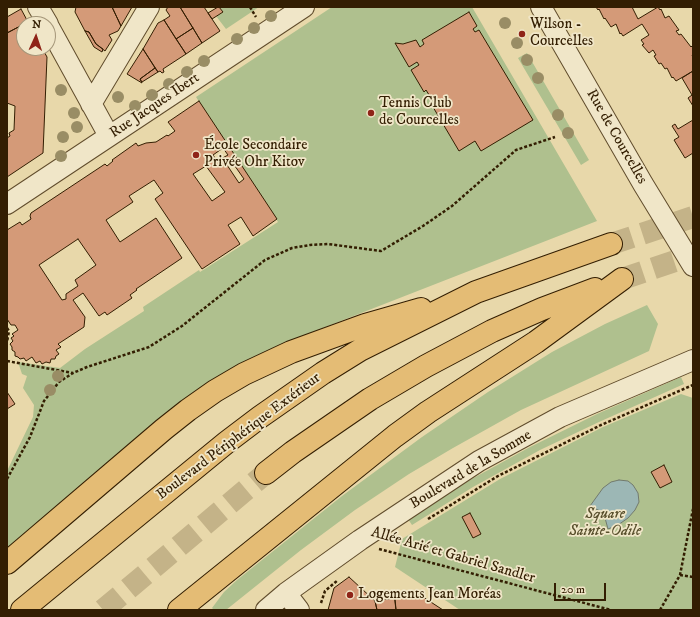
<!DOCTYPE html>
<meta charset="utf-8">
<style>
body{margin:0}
#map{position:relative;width:700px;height:617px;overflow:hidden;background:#e8d8aa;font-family:"IM FELL DW Pica",serif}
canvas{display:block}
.frame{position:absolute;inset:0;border:8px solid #331e02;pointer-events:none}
.north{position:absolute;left:16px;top:16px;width:40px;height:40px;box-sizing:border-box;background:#f0e6c8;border:1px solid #a49679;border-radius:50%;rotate:3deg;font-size:11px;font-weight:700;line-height:16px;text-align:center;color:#331e02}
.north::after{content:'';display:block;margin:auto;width:14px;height:18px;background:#8f2418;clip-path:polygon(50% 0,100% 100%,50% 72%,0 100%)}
.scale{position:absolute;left:554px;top:583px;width:52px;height:18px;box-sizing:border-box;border:2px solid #331e02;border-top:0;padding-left:5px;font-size:12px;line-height:14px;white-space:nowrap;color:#331e02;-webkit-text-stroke:3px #f0e6c8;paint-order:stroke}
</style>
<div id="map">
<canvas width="700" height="617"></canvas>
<div class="frame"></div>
<div class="north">N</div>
<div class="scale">20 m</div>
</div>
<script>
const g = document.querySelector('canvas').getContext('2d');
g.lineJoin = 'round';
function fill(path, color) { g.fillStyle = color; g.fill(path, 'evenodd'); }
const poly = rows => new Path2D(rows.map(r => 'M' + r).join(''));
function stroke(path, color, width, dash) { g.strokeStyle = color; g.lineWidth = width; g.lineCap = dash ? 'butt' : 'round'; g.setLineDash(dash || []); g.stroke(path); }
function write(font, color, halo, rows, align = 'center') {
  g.font = font + ' "IM FELL DW Pica",serif'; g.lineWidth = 3.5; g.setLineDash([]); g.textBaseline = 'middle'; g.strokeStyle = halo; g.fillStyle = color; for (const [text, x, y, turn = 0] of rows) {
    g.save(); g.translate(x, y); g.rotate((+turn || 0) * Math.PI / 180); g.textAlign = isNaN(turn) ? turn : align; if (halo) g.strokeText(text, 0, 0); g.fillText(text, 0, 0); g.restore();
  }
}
fill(poly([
 [219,7,259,7,226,29,216,16,223,12],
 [332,7,472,7,597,221,333,324,274,348,223,374,177,405,7,551,7,471,33,417,34,405,23,388,27,376,22,374,18,362,60,368,85,349,144,311,143,307,199,270,200,272,278,222,196,97],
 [527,53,589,160,581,165,518,58],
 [647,305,658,324,649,351,521,410,453,448,409,474,355,510,301,550,226,610,214,610,212,608,224,592,237,580,342,496,422,437,488,392,552,352,605,324],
 [681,377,684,384,599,422,540,450,473,487,412,525,408,519,468,481,530,447,597,414],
 [681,394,693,398,693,610,460,610,395,567,402,539,500,479,603,427]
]), '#afc08e');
const water = poly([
 [619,480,628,481,633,485,638,493,639,502,635,510,628,518,618,525,608,529,605,518,600,511,590,506,603,488,611,482,619,480]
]);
fill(water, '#9cb7b5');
stroke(water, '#727a6d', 1);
const building = poly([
 [76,7,112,7,121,26,118,31,109,35,112,40,105,51,96,44,89,32,85,31,75,12,76,7],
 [112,7,132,7,121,26,112,7],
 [168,7,180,7,193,28,176,39,164,20,170,16,166,10,168,7],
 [180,7,204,7,220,31,202,43,180,7],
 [218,7,219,7,223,12,212,19,208,13,218,7],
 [596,7,632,7,638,19,658,7,660,10,661,9,665,18,669,16,679,30,676,31,679,35,681,34,691,47,692,46,693,48,693,54,692,55,693,57,693,71,676,81,673,77,672,78,667,68,665,69,661,63,659,64,654,56,656,55,653,50,649,53,642,45,644,44,641,40,649,35,642,24,623,36,621,33,620,34,616,24,611,27,605,18,604,19,599,9,598,10,596,7],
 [21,9,28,22,7,33,7,17,21,9],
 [469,12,477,26,473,29,475,32,479,30,533,120,481,151,475,141,459,151,433,107,436,106,426,90,424,92,411,70,419,65,417,62,409,67,395,43,403,44,416,40,420,47,424,44,422,40,469,12],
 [164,20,186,54,163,69,164,72,162,73,160,71,158,72,143,49,158,23,164,20],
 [24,24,24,48,42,48,47,57,43,153,7,177,7,138,10,136,9,133,14,130,15,106,7,103,7,33,24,24],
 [193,28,202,43,186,54,176,39,193,28],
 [85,31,89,32,96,44,103,49,102,52,94,47,85,31],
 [143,49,155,68,140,79,142,83,127,74,143,49],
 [155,68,158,72,142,82,140,79,155,68],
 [693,71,693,106,688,98,692,95,682,78,693,71],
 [199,101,277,219,253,236,241,217,228,225,240,244,202,269,155,199,163,193,154,180,129,196,133,202,106,220,120,242,156,218,182,258,136,289,137,290,130,295,132,298,107,315,105,312,99,316,83,293,73,300,85,317,84,327,58,344,61,347,56,350,59,354,56,356,55,359,51,359,50,363,46,362,42,364,40,361,36,363,32,357,26,361,24,358,20,359,18,357,15,356,15,352,12,350,12,347,10,344,13,341,11,338,14,336,12,334,18,330,15,325,11,325,7,319,7,230,20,222,22,225,31,219,30,216,31,213,105,164,107,166,113,161,112,160,136,143,138,146,146,143,156,142,167,135,168,136,175,131,168,122,199,101],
 [223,148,228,155,217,161,213,155,223,148],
 [230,159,244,179,239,183,225,162,230,159],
 [206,166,225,192,212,201,193,174,206,166],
 [78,239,96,265,75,280,78,286,66,294,66,299,62,300,39,265,78,239],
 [693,120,693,153,685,158,674,140,679,137,672,126,675,124,678,129,693,120],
 [7,392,15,404,7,409,7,392],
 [664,465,672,482,660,488,651,472,664,465],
 [470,513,481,534,473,538,462,517,470,513],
 [349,577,375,601,377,610,328,610,334,588,349,577],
 [414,591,443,610,396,610,394,594,414,591],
 [395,598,396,610,377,610,375,601,395,598]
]);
fill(building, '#d49a78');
stroke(building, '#331e02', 1);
stroke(poly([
 [611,244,693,217],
 [622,279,693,255],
 [103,610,266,473]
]), '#c4b388', 22, [22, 11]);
const minor = poly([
 [38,7,48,24],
 [541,7,643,184,693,266],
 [48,25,109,136],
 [91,104,149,7],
 [7,204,304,7],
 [286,593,299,610],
 [266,610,286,593,360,540,479,461,560,417,693,360]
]);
const trunk = poly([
 [266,473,293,452,370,399,426,366,492,331,542,309,595,289],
 [7,563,164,429,188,410,215,391,244,374,291,352,365,325,421,309],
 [22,610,227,442,260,417,323,373,360,350,476,292,611,244],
 [179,610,395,436,428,412,536,342,622,279]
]);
stroke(minor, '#604c2c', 22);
stroke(trunk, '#331e02', 24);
stroke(poly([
 [250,7,256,17],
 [7,328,9,331,7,342],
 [7,361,73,373],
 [7,479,30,437,44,401,59,382,73,373,87,367,149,347,182,326,265,260,292,248,310,245,328,244,381,251,423,226,452,206,516,150,555,137],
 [428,519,498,476,601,425,693,385],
 [379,549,611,610],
 [680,575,693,577],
 [321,603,325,591,338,580],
 [660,610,680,575,693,509]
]), '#331e02', 2.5, [3, 2]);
stroke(minor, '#f0e6c8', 20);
stroke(trunk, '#e4bc75', 22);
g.fillStyle = '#998d65';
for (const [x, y] of [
 [271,16],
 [505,23],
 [254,28],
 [237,39],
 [517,43],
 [527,60],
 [204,61],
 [187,72],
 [538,78],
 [169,84],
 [61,90],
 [152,95],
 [118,97],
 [135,106],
 [74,113],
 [558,115],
 [77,127],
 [568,133],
 [63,137],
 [61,156],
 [58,376],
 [50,390]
]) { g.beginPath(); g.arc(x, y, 6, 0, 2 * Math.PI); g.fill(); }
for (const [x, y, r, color] of [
 [522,34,4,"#8f2418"],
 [371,113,4,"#8f2418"],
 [196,155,4,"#8f2418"],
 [350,595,4,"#8f2418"]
]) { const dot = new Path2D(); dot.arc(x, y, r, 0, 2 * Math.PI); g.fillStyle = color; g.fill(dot); stroke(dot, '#f0e6c8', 1.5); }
write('15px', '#331e02', '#f0e6c8', [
 ["Wilson -",530,25],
 ["Courcelles",530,42],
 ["Tennis Club",379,104],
 ["de Courcelles",379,121],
 ["École Secondaire",204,146],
 ["Privée Ohr Kitov",204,163],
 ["Logements Jean Moréas",358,595]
], 'left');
write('15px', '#331e02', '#f0e6c8', [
 ["Rue Jacques Ibert",155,106,-34],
 ["Rue de Courcelles",616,137,60],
 ["Boulevard Périphérique Extérieur",239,437,-37],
 ["Boulevard de la Somme",471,470,-31],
 ["Allée Arié et Gabriel Sandler",453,556,16]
]);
write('italic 15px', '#584f2c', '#f0e6c8', [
 ["Square",605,515],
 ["Sainte-Odile",605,532]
]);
</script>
